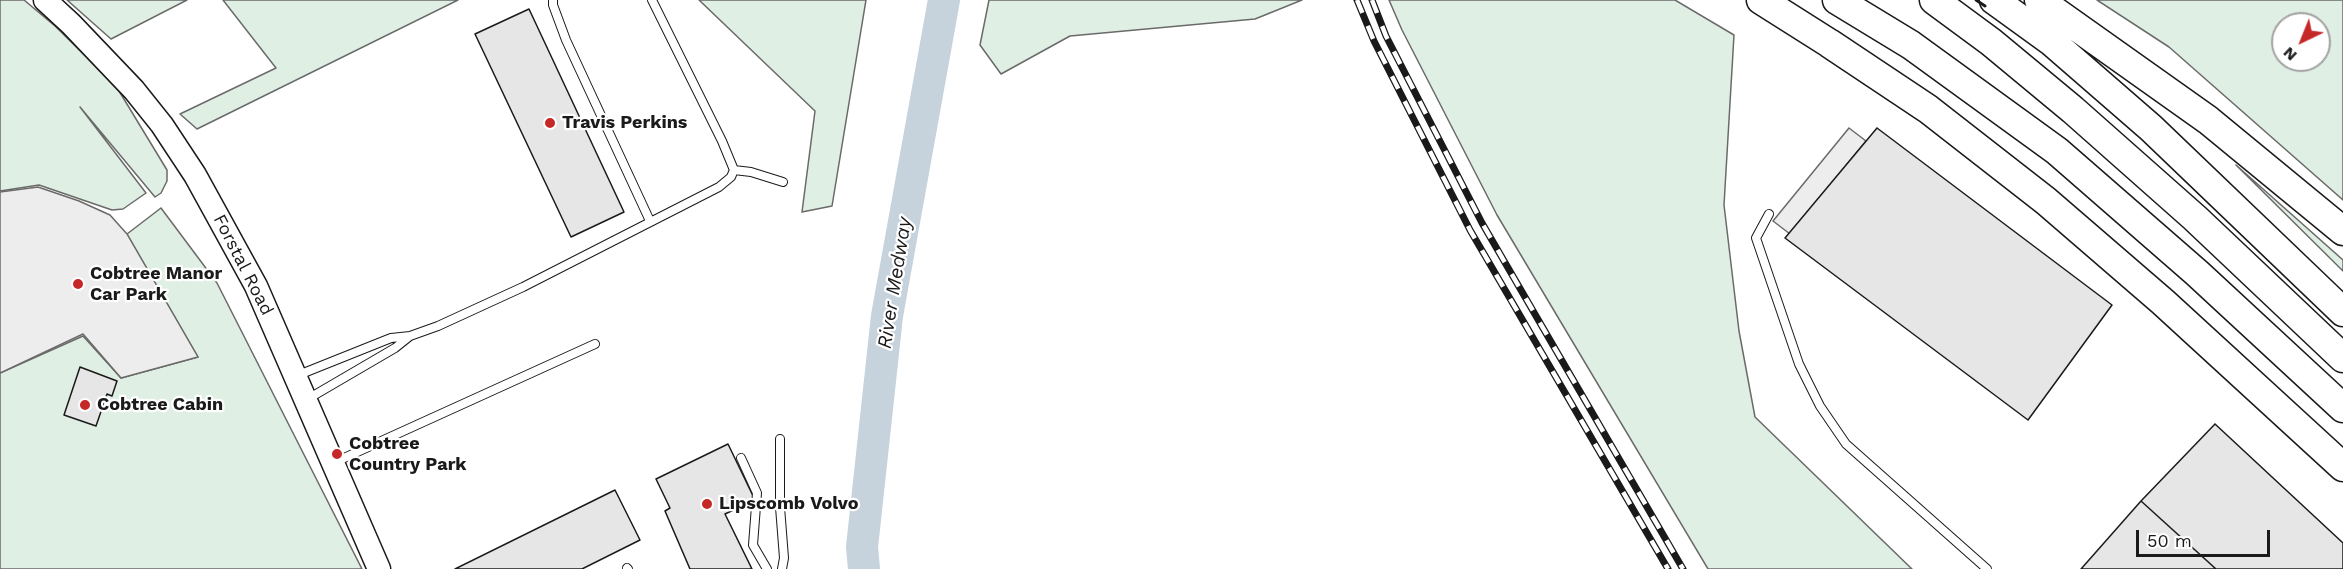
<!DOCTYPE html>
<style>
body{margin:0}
#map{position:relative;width:2343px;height:569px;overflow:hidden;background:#fff;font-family:"Work Sans",sans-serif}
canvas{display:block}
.north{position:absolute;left:2271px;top:12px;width:60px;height:60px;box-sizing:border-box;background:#fff;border:2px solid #a3a3a3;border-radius:50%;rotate:223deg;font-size:16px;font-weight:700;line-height:24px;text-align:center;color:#1a1a1a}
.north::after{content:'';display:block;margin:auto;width:21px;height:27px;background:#c62828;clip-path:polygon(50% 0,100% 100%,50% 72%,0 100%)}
.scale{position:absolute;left:2136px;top:530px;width:134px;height:27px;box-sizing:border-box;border:3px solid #1a1a1a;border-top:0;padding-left:8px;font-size:18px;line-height:21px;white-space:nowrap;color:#1a1a1a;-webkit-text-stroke:4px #fff;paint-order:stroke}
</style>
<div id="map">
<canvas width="2343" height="569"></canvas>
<div class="north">N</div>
<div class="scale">50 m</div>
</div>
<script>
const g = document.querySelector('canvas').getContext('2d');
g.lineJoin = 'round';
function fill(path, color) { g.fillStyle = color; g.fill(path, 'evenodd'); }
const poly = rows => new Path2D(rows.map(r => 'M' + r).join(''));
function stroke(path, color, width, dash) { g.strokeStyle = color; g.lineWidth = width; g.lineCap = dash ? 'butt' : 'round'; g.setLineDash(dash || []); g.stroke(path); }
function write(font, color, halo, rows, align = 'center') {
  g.font = font + ' "Work Sans",sans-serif'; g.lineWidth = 4.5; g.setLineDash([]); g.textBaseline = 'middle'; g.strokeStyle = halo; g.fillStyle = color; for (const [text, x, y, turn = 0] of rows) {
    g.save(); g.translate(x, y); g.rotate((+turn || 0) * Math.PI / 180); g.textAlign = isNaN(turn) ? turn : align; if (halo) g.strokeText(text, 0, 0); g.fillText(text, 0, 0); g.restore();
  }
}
const green = poly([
 [0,0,24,0,55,26,116,86,167,170,167,181,161,193,155,197,80,107,146,193,123,209,112,210,39,185,0,191,0,0],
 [67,0,187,0,111,39,67,0],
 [223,0,458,0,197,129,180,114,276,68,223,0],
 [699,0,866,0,832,206,802,212,815,111,699,0],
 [989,0,1302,0,1255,19,1070,36,1001,74,980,45,989,0],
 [1389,0,1675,0,1734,35,1724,205,1739,331,1755,417,1912,569,1708,569,1497,215,1402,30,1389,0],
 [2097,0,2343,0,2343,200,2169,47,2097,0],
 [2283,24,2319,24,2319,60,2283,60,2283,24],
 [2236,165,2343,260,2343,271,2236,165],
 [161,208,217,283,362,569,0,569,0,373,83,336,121,378,198,357,127,234,161,208]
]);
fill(green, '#e0efe3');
stroke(green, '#6a6a6a', 1.5);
const parking = poly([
 [1849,128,1866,141,1790,234,1773,221,1849,128],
 [38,187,79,201,110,215,127,234,198,357,121,378,83,334,0,373,0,192,38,187]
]);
fill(parking, '#ededed');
stroke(parking, '#6a6a6a', 1.5);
stroke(poly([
 [864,569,862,547,887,316,944,0]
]), '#c6d2dc', 32);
const building = poly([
 [529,9,624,212,571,237,475,34,529,9],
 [1877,128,2112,305,2028,420,1785,238,1877,128],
 [80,367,117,381,112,396,107,394,96,426,64,415,80,367],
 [2215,424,2343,543,2343,569,2216,569,2141,501,2215,424],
 [728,444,755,500,725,514,752,569,690,569,665,511,670,508,656,479,728,444],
 [615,490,640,540,582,569,455,569,615,490],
 [2141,501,2216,569,2081,569,2141,501]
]);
fill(building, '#e6e6e6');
stroke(building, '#1a1a1a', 1.5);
const lane = poly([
 [553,0,553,5,566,40,650,221],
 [734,170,751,172,783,182],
 [1769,214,1756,238,1799,364,1820,406,1846,444,1987,569],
 [296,376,391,338,410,336,438,326,523,287,719,187,731,177,734,170,722,141,652,0],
 [306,400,395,348,410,336],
 [780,439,780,507,784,558,782,569],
 [741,458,757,493,753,545,767,569],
 [333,463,595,344],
 [627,568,628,569]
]);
const secondary = poly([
 [45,0,71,24,134,90,162,125,195,175,256,286,379,569]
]);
const highway = poly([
 [1761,0,1829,43,1928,109,2046,201,2163,302,2343,467],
 [1837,0,1911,45,2057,151,2197,273,2343,408],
 [1934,0,1991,42,2073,110,2195,218,2343,358],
 [1994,0,2052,42,2151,128,2343,312],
 [2039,0,2208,120,2343,231]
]);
stroke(lane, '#1a1a1a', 10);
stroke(secondary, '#1a1a1a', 25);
stroke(highway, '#1a1a1a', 31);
stroke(lane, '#fff', 8);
stroke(secondary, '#fff', 22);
stroke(highway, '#fff', 28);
const rail = poly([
 [1357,0,1374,41,1470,230,1668,569],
 [1372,0,1386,36,1482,223,1683,569]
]);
stroke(rail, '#1a1a1a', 7);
stroke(rail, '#fff', 4.5, [14]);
stroke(poly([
 [1976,0,1985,6]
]), '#1a1a1a', 3);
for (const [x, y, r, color] of [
 [550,123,6,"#c62828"],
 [78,284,6,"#c62828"],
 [85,405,6,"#c62828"],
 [337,454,6,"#c62828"],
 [707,504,6,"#c62828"]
]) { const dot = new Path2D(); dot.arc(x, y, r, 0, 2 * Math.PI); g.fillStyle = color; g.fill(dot); stroke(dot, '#fff', 2); }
write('bold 18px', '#1a1a1a', '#fff', [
 ["Travis Perkins",562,123],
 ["Cobtree Manor",90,274],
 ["Car Park",90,295],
 ["Cobtree Cabin",97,405],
 ["Cobtree",349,444],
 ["Country Park",349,465],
 ["Lipscomb Volvo",719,504]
], 'left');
write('18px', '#1a1a1a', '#fff', [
 ["Forstal Road",243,265,63]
]);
write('italic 20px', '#1a1a1a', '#fff', [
 ["River Medway",895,283,-81]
]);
</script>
